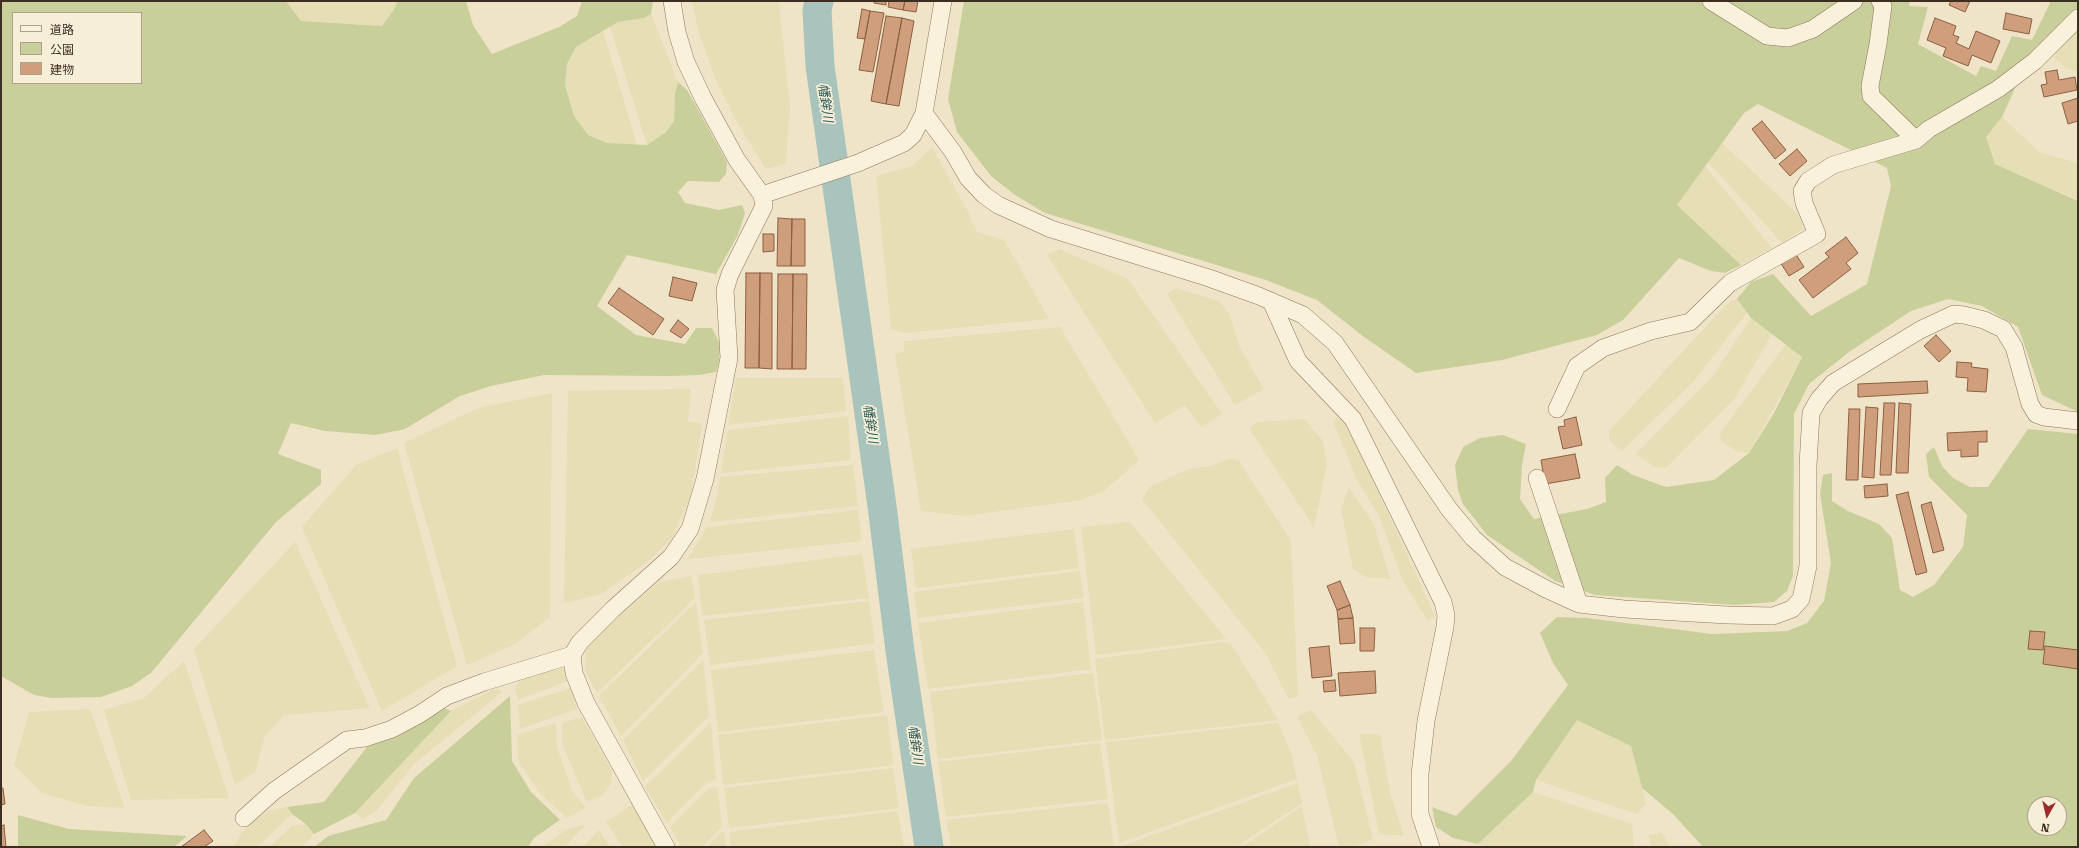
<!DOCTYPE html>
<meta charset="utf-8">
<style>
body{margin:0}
#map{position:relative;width:2079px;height:848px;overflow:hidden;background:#f0e4c8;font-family:"Roboto Serif","Noto Sans JP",serif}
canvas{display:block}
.frame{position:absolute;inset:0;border:2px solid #3d2e20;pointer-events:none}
.legend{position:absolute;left:12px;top:12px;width:130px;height:72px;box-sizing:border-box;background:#f7eed8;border:1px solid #ada18e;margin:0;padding:5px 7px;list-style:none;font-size:12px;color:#3d2e20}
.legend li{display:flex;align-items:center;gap:8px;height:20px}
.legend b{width:20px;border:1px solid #ada18e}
.north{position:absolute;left:2027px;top:796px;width:40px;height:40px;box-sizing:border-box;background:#f7eed8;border:1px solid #ada18e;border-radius:50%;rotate:188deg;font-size:11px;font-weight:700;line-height:16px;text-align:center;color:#3d2e20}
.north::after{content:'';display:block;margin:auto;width:14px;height:18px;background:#9e2a2b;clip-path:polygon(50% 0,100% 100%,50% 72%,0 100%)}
</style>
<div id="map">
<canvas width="2079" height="848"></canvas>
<div class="frame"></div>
<ul class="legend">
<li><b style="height:5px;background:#faf1dc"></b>道路</li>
<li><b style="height:11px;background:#c9cf9b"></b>公園</li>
<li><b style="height:11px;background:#cf9f7d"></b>建物</li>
</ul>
<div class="north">N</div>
</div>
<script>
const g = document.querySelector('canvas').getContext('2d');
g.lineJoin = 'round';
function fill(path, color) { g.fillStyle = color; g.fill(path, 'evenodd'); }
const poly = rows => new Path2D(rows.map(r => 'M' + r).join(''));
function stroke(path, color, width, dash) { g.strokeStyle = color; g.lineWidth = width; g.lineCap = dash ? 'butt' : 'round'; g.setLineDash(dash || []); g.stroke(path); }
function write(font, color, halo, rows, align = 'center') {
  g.font = font + ' "Roboto Serif","Noto Sans JP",serif'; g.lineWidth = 3.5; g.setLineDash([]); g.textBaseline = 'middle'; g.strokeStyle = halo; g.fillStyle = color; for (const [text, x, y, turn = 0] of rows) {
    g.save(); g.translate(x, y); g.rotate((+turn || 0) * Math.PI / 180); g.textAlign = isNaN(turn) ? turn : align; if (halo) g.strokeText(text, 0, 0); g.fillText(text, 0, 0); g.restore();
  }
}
fill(poly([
 [286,1,398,1,393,11,382,26,301,21],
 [692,1,772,1,779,3,790,106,786,164,766,169,735,119,714,76,698,30],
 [651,14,678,82,675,93,674,121,666,132,647,145,610,27,618,22,644,18],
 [2078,27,2078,72,2066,68,2055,58,2056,49],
 [603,31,637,145,607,143,588,135,574,116,565,85,567,64,576,47],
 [2002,117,2039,152,2078,163,2078,200,1995,164,1986,137],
 [1722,143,1800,216,1803,229,1782,243,1708,162],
 [932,147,967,210,977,232,1004,240,1049,319,905,333,891,329,876,176,912,166],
 [1705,166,1772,248,1741,265,1677,205],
 [1059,249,1128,279,1222,414,1201,427,1185,405,1155,423,1047,255],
 [1176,288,1219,301,1230,315,1240,348,1264,389,1235,405,1167,294],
 [1737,299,1747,312,1694,381,1622,451,1609,440,1609,431,1728,303],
 [1751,318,1772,334,1735,398,1666,468,1655,467,1636,454,1713,376],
 [1060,327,1139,460,1104,491,1081,500,964,516,921,511,895,354,904,351,904,341],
 [1786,344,1802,357,1749,453,1736,451,1721,441,1720,433],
 [736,378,843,378,846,411,728,425],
 [691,389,688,421,702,424,691,495,672,538,649,561,601,594,564,603,568,391],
 [552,393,550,617,515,644,467,665,404,443,478,408],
 [848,416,851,460,721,473,728,430],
 [1337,417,1347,424,1435,616,1428,621,1402,579,1379,516,1357,480,1333,421],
 [1304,419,1323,441,1327,465,1314,527,1249,428,1258,422],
 [397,448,457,666,382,711,302,527,356,465],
 [1232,458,1239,461,1291,541,1298,696,1289,699,1266,654,1142,499,1150,487,1188,469,1210,466],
 [853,465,858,506,710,522,717,496,720,477],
 [1349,488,1374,524,1390,579,1366,577,1353,569,1341,509],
 [858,510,862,541,688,559,707,527],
 [1130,522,1226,639,1096,655,1081,527],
 [1074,529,1079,568,916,588,911,549],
 [295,542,370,708,284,715,265,736,255,772,235,785,194,649],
 [862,554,869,598,702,616,698,575],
 [1080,571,1084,598,917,618,914,592],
 [691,576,695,598,597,693,585,671,586,652,591,641,659,582],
 [869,601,875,643,710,665,704,620],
 [696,602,703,653,621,736,599,696],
 [1083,602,1091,669,928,689,918,623],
 [1224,642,1231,644,1278,720,1105,740,1095,659],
 [874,650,884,712,718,732,711,670],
 [703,660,709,716,643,781,623,740],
 [184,661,229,798,131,800,104,710,144,698],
 [553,666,556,670,564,668,567,681,518,700,515,687,522,678],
 [1093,673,1102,740,938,759,930,692],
 [496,688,502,692,414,764,377,810,363,819,355,813,451,711],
 [571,688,577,709,520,729,518,705],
 [90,709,125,808,87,806,42,793,14,765,29,712],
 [1311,710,1354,762,1373,839,1354,847,1339,847,1317,755,1297,717],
 [887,715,894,765,723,785,718,735],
 [582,717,612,771,611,784,601,796,587,802,562,744,562,723],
 [1577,719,1631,746,1646,803,1637,814,1536,780],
 [711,722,716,780,707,782,667,823,645,787],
 [556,723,557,747,573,793,586,808,567,818,540,793,518,761,517,735],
 [1278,723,1291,752,1297,779,1119,843,1106,742],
 [1359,734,1380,734,1390,793,1404,836,1379,834],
 [1100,743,1108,799,946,817,938,762],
 [893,768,899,808,729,828,724,788],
 [1298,783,1302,803,1236,847,1119,847],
 [717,787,722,826,702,847,682,847,670,827,709,788],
 [1533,792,1632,824,1634,847,1488,847,1478,844],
 [1108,803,1114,847,951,847,946,820],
 [633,804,656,847,623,847,606,822],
 [1302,806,1310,846,1309,847,1242,847],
 [287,807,292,814,257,847,233,847,242,833,255,819,268,811],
 [898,811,904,847,731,847,729,832],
 [306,824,314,834,302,847,269,847,292,826],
 [585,825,565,847,542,847,567,829],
 [599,830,610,847,583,847],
 [724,832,726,847,707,847,720,833],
 [1662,833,1670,847,1651,847,1649,835]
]), '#e6deb5');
fill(poly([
 [1,1,286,1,301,21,382,26,393,11,398,1,466,1,473,25,492,54,559,27,577,16,582,1,653,1,651,14,644,18,618,22,576,47,567,64,565,85,574,116,588,135,607,143,647,145,666,132,674,121,675,93,678,82,687,90,727,162,726,174,719,182,688,181,678,192,685,203,719,210,742,205,745,213,738,235,716,274,627,255,597,306,636,335,685,344,696,328,712,328,720,344,719,361,716,372,699,375,671,376,544,375,491,386,460,396,405,429,376,435,325,431,291,423,278,454,321,470,321,484,276,522,151,673,132,686,101,697,52,698,34,695,1,676],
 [13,13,141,13,141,83,13,83],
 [964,1,1910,1,1909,6,1928,7,1918,44,1976,76,1981,66,1996,71,2012,36,2032,40,2051,1,2078,1,2078,11,2028,60,2002,117,1986,137,1995,164,2078,201,2078,412,2042,395,2018,327,1982,306,1948,299,1911,311,1849,352,1809,384,1794,414,1793,576,1787,591,1774,602,1735,605,1595,595,1555,581,1487,535,1463,504,1458,490,1455,465,1463,447,1480,438,1503,435,1526,444,1522,465,1520,499,1534,519,1587,509,1606,502,1605,478,1617,465,1633,475,1666,487,1714,480,1749,453,1774,413,1802,357,1751,318,1737,299,1751,282,1773,274,1811,316,1867,284,1891,186,1887,168,1758,104,1744,113,1677,205,1741,265,1725,273,1711,271,1679,258,1623,320,1597,335,1502,360,1416,373,1364,337,1317,300,1266,280,1045,213,1015,195,991,176,957,132,948,99],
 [2028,429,2078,434,2078,847,1703,847,1674,815,1642,788,1631,746,1577,720,1536,780,1533,792,1478,844,1453,838,1436,827,1432,807,1456,816,1511,761,1568,685,1553,663,1540,633,1557,617,1587,618,1712,634,1787,631,1807,623,1824,601,1831,563,1820,494,1823,475,1832,473,1832,501,1848,511,1879,524,1892,538,1900,590,1913,597,1934,585,1963,547,1967,515,1929,477,1926,454,1934,447,1942,466,1953,478,1970,487,1988,487],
 [2035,804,2059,804,2059,828,2035,828],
 [510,696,512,761,531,792,560,820,534,838,528,847,314,847,328,836,386,820,414,778],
 [442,707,451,711,355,813,314,834,306,824,292,814,287,807,324,802,367,747,404,731],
 [18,815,69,829,187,836,174,847,18,847]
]), '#c9cf9b');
stroke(poly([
 [819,1,817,11,820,66,882,506,900,651,929,847]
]), '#a9c4bc', 29);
const building = poly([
 [874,1,886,1,886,5,874,3,874,1],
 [889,1,905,1,903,10,888,7,889,1],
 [905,1,918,1,916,12,903,10,905,1],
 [1951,1,1970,1,1965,12,1949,5,1951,1],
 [862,9,870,11,865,39,857,38,862,9],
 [870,11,884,13,873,72,859,70,870,11],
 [2006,13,2032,19,2029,34,2003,29,2006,13],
 [886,16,902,18,886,104,871,101,886,16],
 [902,18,914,21,899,106,886,104,902,18],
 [1935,18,1956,26,1953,35,1959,37,1956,43,1969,49,1976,31,2000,41,1991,63,1972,55,1968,66,1943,56,1946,48,1927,40,1935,18],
 [2057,70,2059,80,2075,77,2077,90,2044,97,2041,85,2047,84,2045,72,2057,70],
 [2078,98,2078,121,2068,124,2062,103,2078,98],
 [1762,121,1786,150,1775,159,1752,129,1762,121],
 [1797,149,1807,161,1790,176,1779,164,1797,149],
 [778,218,792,219,791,266,777,266,778,218],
 [792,219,805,219,805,266,791,266,792,219],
 [763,234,774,234,774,251,763,252,763,234],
 [1846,237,1858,253,1846,263,1851,269,1813,298,1799,280,1829,257,1825,253,1846,237],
 [1795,253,1804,267,1789,276,1780,262,1795,253],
 [746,273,760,273,759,368,745,368,746,273],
 [760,273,772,273,772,369,759,368,760,273],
 [778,274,793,274,792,369,777,369,778,274],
 [793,274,807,274,806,369,792,369,793,274],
 [673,277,697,283,692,301,669,296,673,277],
 [619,288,664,319,653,335,608,303,619,288],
 [678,320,689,329,681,338,670,331,678,320],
 [1936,335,1951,351,1939,362,1924,346,1936,335],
 [1957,362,1972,363,1971,367,1988,369,1986,392,1967,391,1968,378,1956,377,1957,362],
 [1927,381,1928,393,1858,397,1858,384,1927,381],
 [1884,403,1895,403,1891,475,1880,475,1884,403],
 [1899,403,1911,404,1908,473,1896,473,1899,403],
 [1866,407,1878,408,1874,478,1862,477,1866,407],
 [1849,409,1860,409,1858,480,1846,480,1849,409],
 [1576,417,1582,445,1563,449,1558,427,1565,426,1564,420,1576,417],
 [1987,431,1987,442,1978,442,1978,456,1961,457,1961,450,1948,451,1947,433,1987,431],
 [1575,454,1580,478,1545,484,1541,460,1575,454],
 [1887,484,1888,496,1865,498,1864,486,1887,484],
 [1908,492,1927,572,1916,575,1896,495,1908,492],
 [1931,502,1944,550,1933,553,1921,505,1931,502],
 [1340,581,1350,605,1337,610,1327,586,1340,581],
 [1350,605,1353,618,1338,619,1337,610,1350,605],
 [1353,618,1355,643,1340,644,1338,619,1353,618],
 [1360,628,1375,628,1374,651,1360,651,1360,628],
 [2030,631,2045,632,2043,650,2028,649,2030,631],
 [1329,646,1332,676,1312,678,1309,648,1329,646],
 [2045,646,2078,650,2078,669,2043,664,2045,646],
 [1375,671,1376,693,1340,696,1338,673,1375,671],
 [1335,680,1336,691,1324,692,1323,681,1335,680],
 [1,788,3,788,5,804,1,805,1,788],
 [4,825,6,847,1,847,1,826,4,825],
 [204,830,213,841,204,847,181,847,204,830]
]);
fill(building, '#cf9f7d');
stroke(building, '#8d5f41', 1);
const minor = poly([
 [1711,1,1767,36,1788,38,1813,29,1854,1],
 [1880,1,1883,6,1878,44,1870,86,1871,96,1916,140],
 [924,113,953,152,968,178,984,195,998,205,1051,229,1209,278,1259,296,1303,315,1335,343,1449,509,1473,538,1505,567,1546,589,1579,604,1624,609,1727,615,1773,616,1792,609,1801,599,1808,566,1808,465,1811,413,1819,399,1833,383,1920,330,1954,314,1964,315,1984,320,2003,329,2014,347,2030,404,2036,414,2044,417,2078,421],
 [762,195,858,163,904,143,913,135,924,113,943,1],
 [1271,301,1298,361,1353,419,1443,602,1446,615,1445,627,1426,721,1420,774,1420,814,1431,847],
 [1557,409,1577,366,1603,348,1651,331,1690,322,1730,283,1817,234,1804,203,1802,191,1808,181,1833,165,1916,140,1929,129,1998,89,2035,61,2078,18],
 [1537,478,1579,604],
 [244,818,274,791,347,740,365,738,392,729,420,714,447,696,484,682,572,655],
 [666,847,586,703,574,673,572,655,580,642,613,609,671,557,690,529,705,479,729,358,725,290,730,274,764,206,762,195,737,160,703,98,686,62,677,32,672,1]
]);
stroke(minor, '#8d765c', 18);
stroke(minor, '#faf1dc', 17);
write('italic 13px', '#2f5d5a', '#f7eed8', [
 ["幡鉾川",825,103,82],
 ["幡鉾川",870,424,82],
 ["幡鉾川",915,745,82]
]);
</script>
